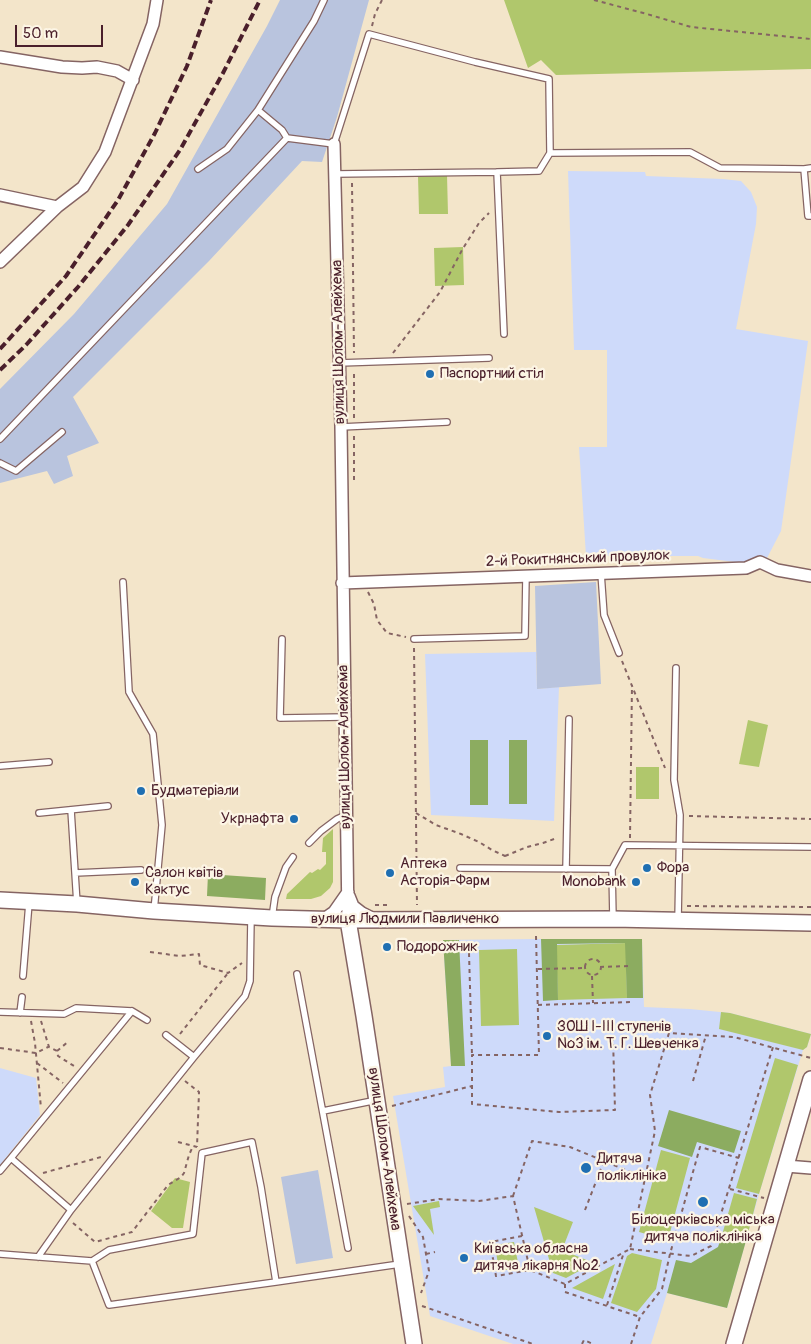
<!DOCTYPE html>
<meta charset="utf-8">
<style>
body{margin:0}
#map{position:relative;width:811px;height:1344px;overflow:hidden;background:#f3e5ca;font-family:Pangolin,sans-serif}
canvas{display:block}
.scale{position:absolute;left:15px;top:25px;width:88px;height:22px;box-sizing:border-box;border:2px solid #4a1f2b;border-top:0;padding-left:6px;font-size:15px;line-height:18px;white-space:nowrap;color:#4a1f2b;-webkit-text-stroke:4px #fcf5e5;paint-order:stroke}
</style>
<div id="map">
<canvas width="811" height="1344"></canvas>
<div class="scale">50 m</div>
</div>
<script>
const g = document.querySelector('canvas').getContext('2d');
g.lineJoin = 'round';
function fill(path, color) { g.fillStyle = color; g.fill(path, 'evenodd'); }
const poly = rows => new Path2D(rows.map(r => 'M' + r).join(''));
function stroke(path, color, width, dash) { g.strokeStyle = color; g.lineWidth = width; g.lineCap = dash ? 'butt' : 'round'; g.setLineDash(dash || []); g.stroke(path); }
function write(font, color, halo, rows, align = 'center') {
  g.font = font + ' Pangolin,sans-serif'; g.lineWidth = 4.5; g.setLineDash([]); g.textBaseline = 'middle'; g.strokeStyle = halo; g.fillStyle = color; for (const [text, x, y, turn = 0] of rows) {
    g.save(); g.translate(x, y); g.rotate((+turn || 0) * Math.PI / 180); g.textAlign = isNaN(turn) ? turn : align; if (halo) g.strokeText(text, 0, 0); g.fillText(text, 0, 0); g.restore();
  }
}
fill(poly([
 [568,171,645,172,646,176,723,179,741,181,751,192,757,207,756,224,736,329,808,341,781,531,766,560,743,563,703,558,698,556,586,556,579,447,607,447,607,350,574,350],
 [536,652,537,689,559,687,554,821,431,815,425,654],
 [537,939,642,939,644,1007,690,1009,730,1013,811,1034,807,1047,803,1050,759,1194,727,1308,667,1293,651,1344,513,1344,430,1316,393,1096,445,1087,443,1067,451,1066,443,940],
 [0,1068,36,1078,40,1115,0,1165]
]), '#cedafa');
fill(poly([
 [280,0,369,0,337,117,322,162,302,161,209,261,73,397,99,443,67,456,73,476,54,484,47,471,0,483,0,389,74,314,167,204,267,26],
 [596,582,601,684,537,689,535,586],
 [318,1170,333,1258,296,1264,281,1177]
]), '#b9c4de');
fill(poly([
 [504,0,811,0,811,69,556,75,541,60,528,68],
 [447,175,448,214,419,214,418,176],
 [463,247,464,285,435,286,434,248],
 [748,720,768,725,759,767,739,764],
 [636,767,659,767,659,799,636,799],
 [333,829,333,882,330,888,321,896,311,899,286,899,287,894,310,872,312,873,318,869,320,870,326,864,326,852,322,852,323,838],
 [626,943,627,998,558,1000,556,945],
 [517,949,519,1025,481,1026,479,950],
 [721,1012,730,1013,811,1034,807,1047,803,1050,719,1029],
 [775,1058,798,1065,759,1194,736,1188],
 [661,1150,690,1158,668,1240,639,1232],
 [175,1178,190,1182,183,1228,172,1228,151,1211],
 [734,1193,757,1199,746,1241,722,1235],
 [439,1201,440,1207,430,1209,434,1235,413,1206],
 [534,1207,573,1222,562,1250,594,1263,566,1278,553,1273],
 [514,1242,519,1268,499,1271,495,1245],
 [632,1253,662,1260,656,1289,637,1312,611,1303,627,1256],
 [615,1264,603,1299,572,1288]
]), '#b0c76c');
fill(poly([
 [470,740,488,740,488,805,470,805],
 [509,740,527,740,527,804,509,804],
 [208,874,266,878,265,900,207,896],
 [541,939,642,939,643,998,627,998,625,943,557,944,558,1000,543,1001],
 [443,940,459,940,465,1066,451,1066],
 [669,1110,741,1131,734,1153,697,1142,692,1157,658,1146],
 [722,1235,746,1241,727,1308,667,1293,676,1260,691,1263,718,1247]
]), '#8cac60');
const lane = poly([
 [287,138,282,130,258,110,314,21,324,0],
 [198,169,227,149,258,110],
 [804,169,808,216,811,216],
 [497,172,539,171,550,153],
 [335,174,497,172,504,334],
 [339,363,489,358],
 [341,427,447,422],
 [0,439,287,138,334,144,369,34,475,62,549,79,550,153,690,152,720,168,804,169,811,168],
 [0,463,16,471,62,432],
 [601,573,604,615,619,653],
 [123,582,129,692,153,734,162,825,154,911],
 [282,639,280,718,345,717],
 [414,639,525,636,526,576],
 [676,668,674,780,680,815,678,920],
 [0,766,49,762],
 [71,810,77,904],
 [39,813,108,806],
 [309,843,321,831,337,819,346,815],
 [460,868,612,869],
 [566,869,569,719],
 [75,873,141,870],
 [272,918,275,897,286,867,293,857],
 [613,919,612,869,625,845,811,847],
 [297,974,348,1248],
 [23,976,29,903],
 [0,1012,64,1014,76,1008,132,1011,147,1020],
 [20,1013,22,997],
 [166,1035,194,1057],
 [323,1111,377,1100],
 [11,1158,132,1011],
 [0,1171,11,1158,71,1210,194,1057,245,996,250,981,251,918],
 [0,1254,92,1261,109,1305,276,1282,261,1187,252,1142,202,1153,193,1234,109,1250,92,1261],
 [38,1257,71,1210],
 [276,1282,400,1264]
]);
const street = poly([
 [0,57,62,67,82,68,97,67,117,71,133,80],
 [334,144,341,427,348,920],
 [0,195,57,207],
 [0,262,57,207,83,187,105,152,153,24,157,0],
 [342,583,746,568,760,562,777,570,811,576],
 [349,896,353,906,362,913,374,919],
 [324,919,334,912,348,892],
 [786,1166,811,1168]
]);
const secondary = poly([
 [0,900,77,904,154,911,272,918,348,920,613,919,811,923],
 [348,920,364,1016,414,1344],
 [734,1344,811,1079]
]);
stroke(lane, '#856463', 8);
stroke(street, '#856463', 14);
stroke(secondary, '#856463', 18);
stroke(poly([
 [594,0,647,14,691,27,811,39],
 [372,26,375,14,382,0],
 [352,183,354,353],
 [393,353,440,292,462,250,479,223,489,213],
 [354,418,354,371],
 [354,436,354,481],
 [368,592,374,604,377,620,387,633,406,637],
 [414,648,417,905],
 [622,661,665,768],
 [416,813,436,825,461,834,479,842,492,850,505,856,506,859],
 [689,816,811,819],
 [630,838,632,685],
 [505,856,527,847,543,843,557,838],
 [375,905,390,905],
 [687,906,811,907],
 [536,936,539,1055,472,1055,472,1104,559,1112,615,1110,613,1038],
 [150,952,180,956,199,954,200,965,228,973,242,963],
 [469,953,472,1055],
 '585 967a8 8 0 1 1 16 0a8 8 0 1 1-16 0Z',
 [600,967,631,966],
 [538,969,585,968],
 [592,976,593,1003],
 [538,1005,631,1002],
 [31,1021,35,1043,41,1108],
 [41,1021,49,1047,57,1051,58,1056,74,1066],
 [180,1034,228,973],
 [0,1048,36,1053,48,1047],
 [57,1051,69,1041],
 [37,1063,63,1083],
 [185,1081,199,1092,197,1147],
 [693,1081,706,1035],
 [392,1106,472,1086],
 [178,1142,197,1147],
 [43,1173,101,1157],
 [730,1189,764,1198],
 [513,1196,532,1141,570,1147,645,1178],
 [407,1204,439,1199,479,1201,513,1196,530,1270,565,1284,630,1249,655,1131,650,1095,669,1033,734,1037,811,1058],
 [585,1210,604,1161],
 [409,1216,423,1237,429,1271,421,1293],
 [73,1223,95,1242,132,1232,168,1185,181,1177,184,1173,189,1155,193,1146],
 [522,1236,490,1242,496,1276,530,1270],
 [630,1249,691,1256,711,1246,773,1047],
 [426,1254,435,1252],
 [565,1284,565,1292,640,1317],
 [607,1305,624,1252],
 [422,1306,533,1344],
 [582,1344,584,1340,593,1344],
 [631,1344,640,1317,662,1289,670,1254,700,1147,739,1158]
]), '#856463', 2, [4, 4]);
stroke(lane, '#fff', 5.5);
stroke(street, '#fff', 11);
stroke(secondary, '#fff', 15);
stroke(poly([
 [0,349,66,276,118,200,155,133,187,66,211,0],
 [0,370,26,345,78,287,128,225,180,150,223,73,260,0]
]), '#4a1f2b', 4, [8, 4]);
for (const [x, y, r, color] of [
 [430,374,5,"#1f6fb2"],
 [141,791,5,"#1f6fb2"],
 [294,819,5,"#1f6fb2"],
 [647,868,5,"#1f6fb2"],
 [390,873,5,"#1f6fb2"],
 [135,882,5,"#1f6fb2"],
 [636,882,5,"#1f6fb2"],
 [387,947,5,"#1f6fb2"],
 [547,1036,5,"#1f6fb2"],
 [586,1168,6,"#1f6fb2"],
 [703,1202,6,"#1f6fb2"],
 [464,1258,5,"#1f6fb2"]
]) { const dot = new Path2D(); dot.arc(x, y, r, 0, 2 * Math.PI); g.fillStyle = color; g.fill(dot); stroke(dot, '#fcf5e5', 2); }
write('15px', '#4a1f2b', '#fcf5e5', [
 ["вулиця Шолом-Алейхема",339,342,-91],
 ["2-й Рокитнянський провулок",578,559,-2],
 ["вулиця Шолом-Алейхема",345,747,-91],
 ["вулиця Людмили Павличенко",405,919],
 ["вулиця Шолом-Алейхема",384,1149,82]
]);
write('15px', '#4a1f2b', '#fcf5e5', [
 ["Паспортний стіл",440,374],
 ["Будматеріали",151,791],
 ["Укрнафта",284,819,"right"],
 ["Аптека",400,864],
 ["Асторія-Фарм",400,881],
 ["Фора",657,868],
 ["Салон квітів",145,873],
 ["Кактус",145,890],
 ["Monobank",626,882,"right"],
 ["Подорожник",397,947],
 ["ЗОШ І-ІІІ ступенів",557,1027],
 ["№3 ім. Т. Г. Шевченка",557,1044],
 ["Дитяча",597,1159],
 ["поліклініка",597,1176],
 ["Білоцерківська міська",703,1220,"center"],
 ["дитяча поліклініка",703,1237,"center"],
 ["Київська обласна",474,1249],
 ["дитяча лікарня №2",474,1266]
], 'left');
</script>
